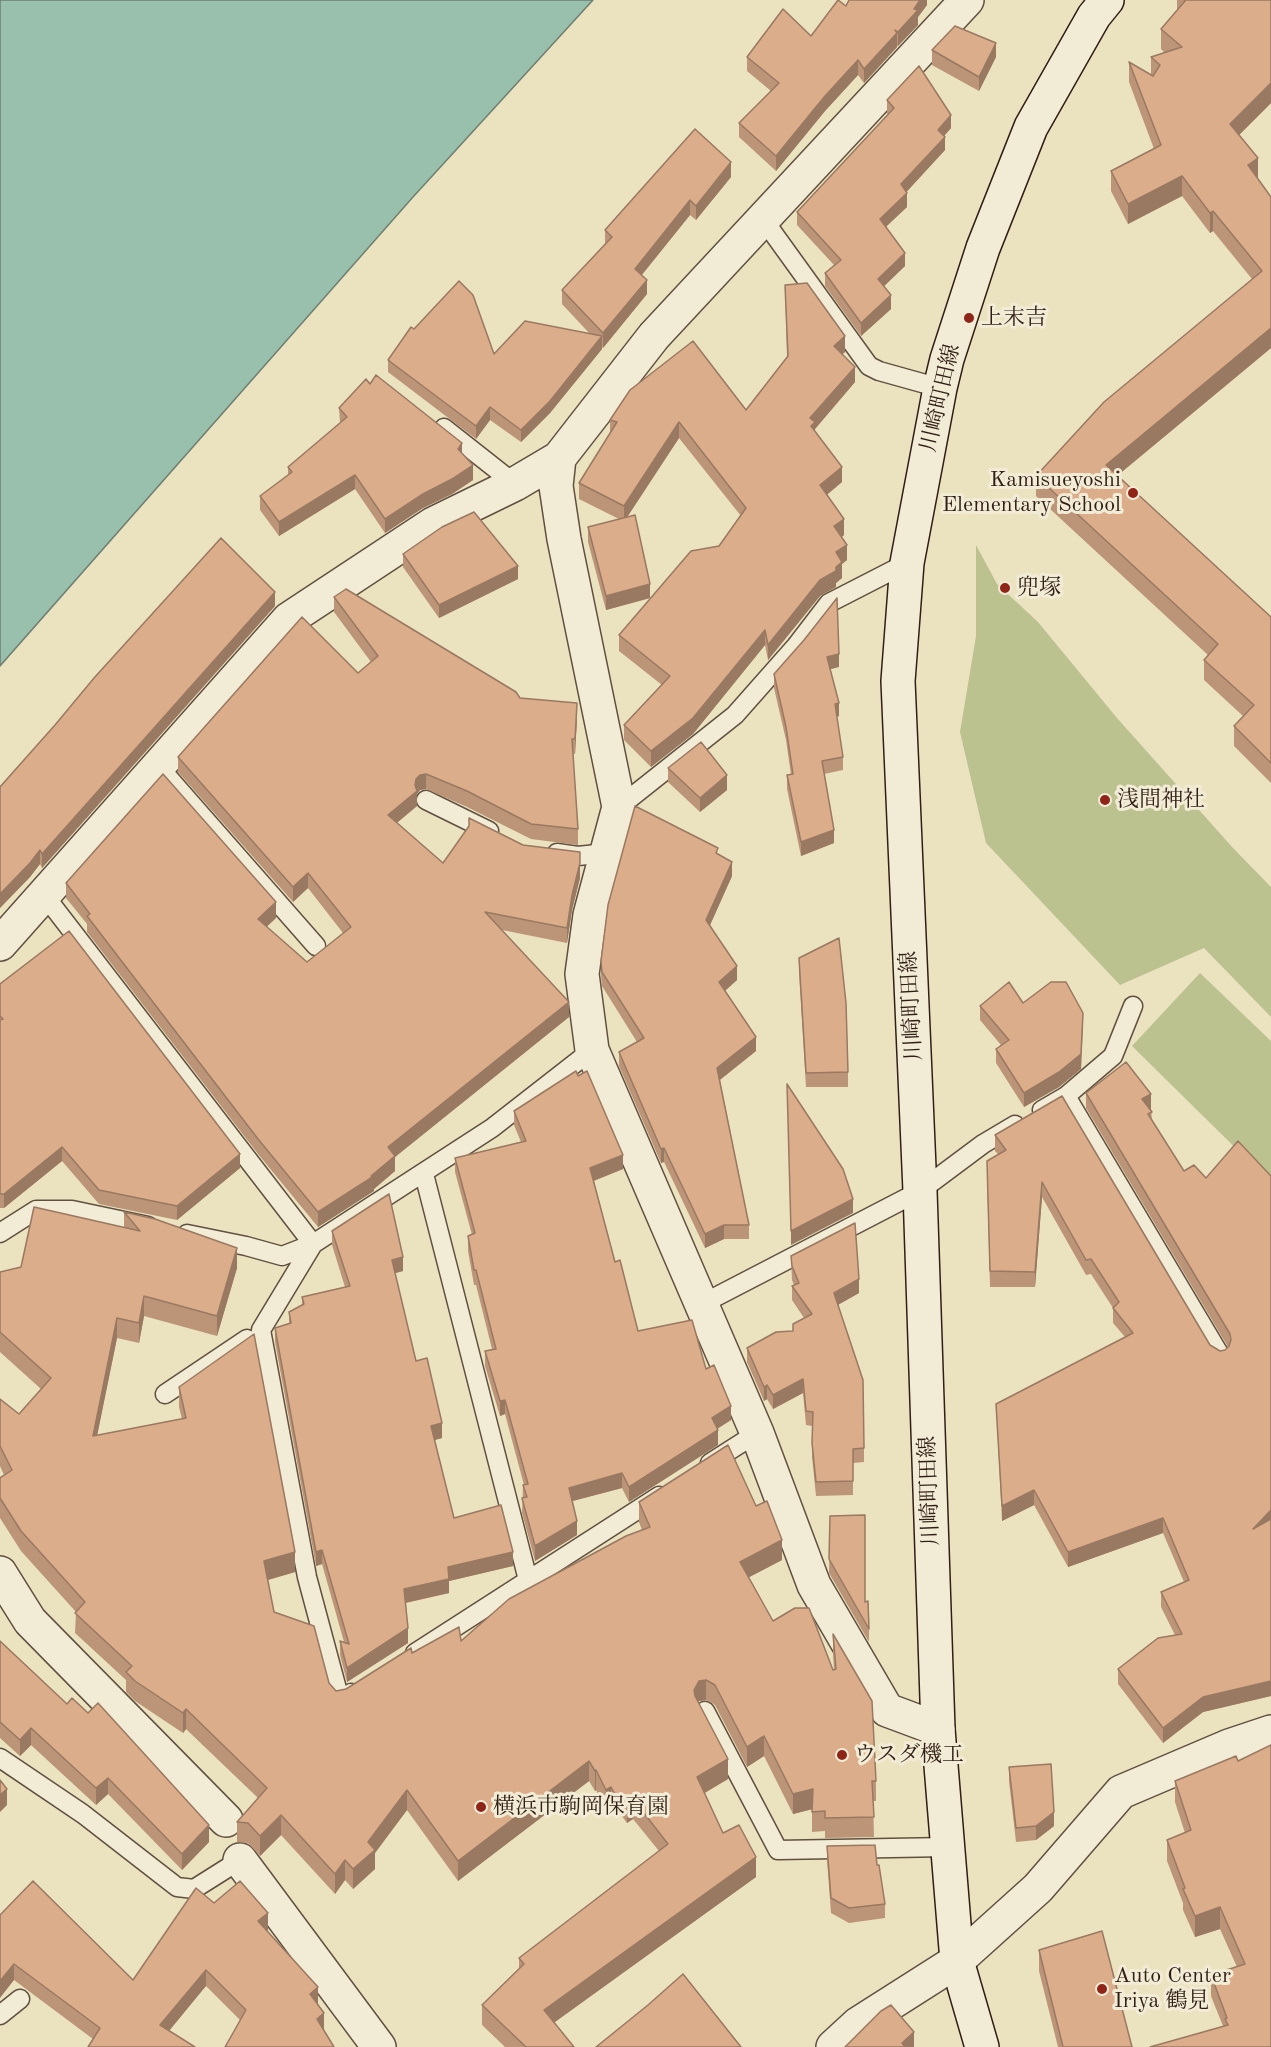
<!DOCTYPE html>
<meta charset="utf-8">
<style>
body{margin:0}
canvas{display:block;background:#ebe2c0}
</style>
<canvas width="1271" height="2047"></canvas>
<script>
const g = document.querySelector('canvas').getContext('2d');
g.lineJoin = 'round';
function fill(path, color) { g.fillStyle = color; g.fill(path, 'evenodd'); }
const poly = rows => new Path2D(rows.map(r => 'M' + r).join(''));
function stroke(path, color, width, dash) { g.strokeStyle = color; g.lineWidth = width; g.lineCap = dash ? 'butt' : 'round'; g.setLineDash(dash || []); g.stroke(path); }
function write(font, color, halo, rows, align = 'center') {
  g.font = font + ' "Old Standard TT","Noto Serif JP",serif'; g.lineWidth = 6; g.setLineDash([]); g.textBaseline = 'middle'; g.strokeStyle = halo; g.fillStyle = color; for (const [text, x, y, turn = 0] of rows) {
    g.save(); g.translate(x, y); g.rotate((+turn || 0) * Math.PI / 180); g.textAlign = isNaN(turn) ? turn : align; if (halo) g.strokeText(text, 0, 0); g.fillText(text, 0, 0); g.restore();
  }
}
fill(poly([
 [976,545,997,584,1038,622,1117,718,1233,848,1271,887,1271,1017,1204,948,1120,985,986,843,960,732,976,636],
 [1200,973,1271,1041,1271,1183,1132,1046]
]), '#bbc290');
const water = poly([
 [0,0,593,0,413,197,0,666,0,0]
]);
fill(water, '#99bfad');
stroke(water, '#6f7f71', 1.5);
const lane = poly([
 [763,219,869,366,879,371,940,388],
 [444,428,515,484],
 [159,767,316,946],
 [426,800,489,831],
 [619,807,735,715,796,646,829,603,907,563],
 [557,853,578,856,606,853],
 [45,896,313,1244,282,1256,246,1246,187,1234],
 [1066,1096,1220,1355],
 [1042,1110,1066,1096,1113,1056,1133,1006],
 [424,1174,528,1580],
 [0,1233,36,1210,72,1210,148,1226],
 [702,1304,920,1191,983,1144,1015,1125],
 [165,1394,247,1339],
 [710,1463,757,1433],
 [415,1653,659,1496],
 [351,1693,340,1700,307,1577,261,1330,313,1244,492,1128,592,1050],
 [705,1711,778,1850,948,1847],
 [0,1758,83,1814,177,1887,194,1889,240,1860],
 [0,2015,20,1999]
]);
const street = poly([
 [0,944,289,619,433,524,515,484,559,458],
 [0,1573,30,1621,226,1820],
 [938,1729,887,1710,814,1585,757,1433,592,1050,582,974,590,915,619,807,564,539,556,486,559,458,654,336,967,0],
 [240,1860,379,2047],
 [833,2047,858,2024,957,1961,1038,1888,1121,1792,1229,1746,1271,1732]
]);
const secondary = poly([
 [982,2047,957,1961,938,1729,920,1191,898,681,907,563,940,388,947,359,983,248,1031,127,1094,16,1107,0]
]);
stroke(lane, '#605040', 21);
stroke(street, '#605040', 36);
stroke(secondary, '#311f16', 36);
stroke(lane, '#f2ecd6', 18);
stroke(street, '#f2ecd6', 33);
stroke(secondary, '#f2ecd6', 33);
fill(poly([
 [927,0,927,5,918,17,918,25,898,46,897,46,897,47,864,83,858,75,825,111,776,171,739,137,739,123,771,91,747,71,747,57,811,36,846,6],
 [1177,0,1271,0,1271,103,1239,135,1258,178,1271,197,1271,348,1117,476,1271,617,1271,783,1234,746,1234,726,1243,716,1204,680,1204,660,1208,655,1036,496,1036,476,1252,279,1213,231,1210,233,1182,196,1128,224,1111,191,1111,171,1154,149,1129,82,1129,62,1151,75,1151,57,1165,53,1161,49,1161,29,1177,10],
 [932,50,996,57,979,91,932,65],
 [887,100,951,128,944,136,945,150,906,192,907,207,886,227,905,266,884,286,891,309,861,336,825,286,825,273,834,265,797,225,797,212,888,115,887,113],
 [731,177,696,220,690,215,642,275,647,294,603,348,602,347,602,349,550,413,521,442,490,420,476,439,388,372,388,360,414,329,494,354,590,334,562,304,562,290,605,244,605,230],
 [785,285,845,352,842,354,855,382,815,429,815,431,842,482,827,495,844,535,842,537,847,560,842,564,842,578,836,583,836,587,820,596,768,660,765,645,693,734,651,767,624,740,624,725,662,685,619,651,619,635,719,546,741,516,679,438,627,517,650,598,606,610,588,542,588,527,619,519,579,499,579,483,610,433,610,420,746,410,787,357],
 [370,384,462,453,473,480,452,494,423,508,385,533,355,489,279,536,260,510,260,496,288,475,288,467,340,423,339,408],
 [403,554,518,579,439,618,403,567],
 [334,597,520,698,577,718,575,754,573,754,578,829,578,845,531,839,467,807,426,789,420,790,417,794,417,806,397,823,443,863,580,878,572,910,567,943,502,930,569,1017,395,1157,395,1171,374,1189,374,1191,318,1227,258,1154,87,932,87,924,66,898,66,883,276,918,266,927,307,962,343,933,308,888,293,902,178,772,178,757,358,673,371,662,334,612],
 [275,606,42,868,40,864,30,877,0,908,0,787],
 [839,667,830,669,839,716,837,717,843,757,843,770,824,774,834,843,801,856,787,789,787,775,791,775,786,740,774,688,774,674],
 [668,768,727,790,700,812,668,782],
 [718,854,732,876,710,925,737,980,725,991,756,1051,720,1080,749,1225,749,1239,724,1239,705,1248,664,1162,661,1163,619,1066,619,1052,637,1042,602,986,601,975,601,961],
 [799,958,848,1072,848,1087,806,1087,799,973],
 [0,984,240,1168,177,1220,99,1204,62,1161,4,1208,0,1208],
 [1023,1003,1083,1027,1081,1069,1059,1087,1024,1107,996,1063,996,1049,1001,1045,980,1020,980,1006],
 [1086,1093,1151,1109,1152,1120,1184,1171,1206,1178,1271,1176,1271,1696,1203,1712,1163,1743,1118,1684,1118,1669,1175,1635,1161,1607,1161,1592,1184,1582,1163,1533,1068,1567,1034,1505,1002,1521,996,1404,1125,1337,1113,1323,1113,1308,1091,1274,1086,1275,1042,1197,1035,1287,990,1287,987,1176,998,1154,995,1151,995,1135,1210,1345,1220,1351,1225,1350,1228,1347,1086,1108],
 [514,1111,623,1169,594,1181,615,1262,638,1331,706,1369,731,1420,717,1429,718,1445,629,1502,622,1488,572,1501,577,1535,535,1561,522,1513,523,1485,524,1485,505,1414,500,1416,485,1366,485,1351,492,1349,476,1285,474,1285,468,1251,468,1236,472,1235,455,1172,455,1158,521,1142,514,1125],
 [124,1212,237,1268,217,1336,144,1316,139,1343,117,1338,97,1435,182,1419,179,1407,179,1387,295,1572,268,1580,274,1612,329,1683,336,1691,346,1689,412,1653,461,1641,642,1530,639,1522,639,1502,782,1560,749,1577,773,1621,833,1670,834,1670,833,1654,833,1634,876,1781,876,1801,873,1801,874,1837,825,1838,825,1831,812,1832,812,1809,793,1814,764,1756,747,1767,715,1705,706,1700,699,1701,698,1703,728,1779,705,1793,723,1833,756,1877,554,2022,574,2047,505,2047,482,2025,482,2005,519,1969,519,1958,659,1851,633,1819,627,1823,621,1815,616,1816,611,1807,606,1810,596,1790,595,1791,589,1781,458,1881,407,1810,375,1853,375,1869,353,1889,345,1880,335,1894,281,1835,260,1856,248,1843,237,1842,237,1822,258,1798,186,1729,183,1733,135,1701,126,1692,126,1680,75,1633,76,1612,21,1551,0,1518,0,1477,4,1475,0,1466,0,1399,19,1414,41,1389,0,1352,0,1272,21,1267,124,1227],
 [332,1231,403,1271,395,1273,416,1361,442,1438,435,1440,454,1518,513,1566,449,1581,449,1593,406,1603,408,1643,347,1682,340,1655,340,1641,344,1642,322,1564,316,1566,275,1342,275,1328,289,1323,289,1312,302,1305,302,1297,345,1287,332,1245],
 [791,1256,859,1293,838,1305,864,1448,864,1462,853,1463,853,1495,816,1496,812,1457,812,1426,806,1425,803,1393,773,1409,767,1399,764,1401,747,1362,747,1348,793,1331,804,1318,792,1300,792,1286,794,1285,792,1280],
 [830,1516,865,1602,869,1629,869,1642,829,1573],
 [0,1641,209,1842,182,1870,108,1794,96,1805,31,1745,20,1756,0,1738],
 [1236,1756,1271,2047,1223,2026,1211,1996,1211,1975,1237,1967,1220,1929,1195,1937,1183,1910,1183,1903,1167,1861,1167,1840,1185,1833,1175,1802,1175,1781],
 [1009,1767,1054,1826,1036,1840,1016,1842,1009,1781],
 [827,1846,877,1865,885,1904,885,1918,849,1923,831,1913,827,1860],
 [214,1903,268,1930,267,1931,318,2004,324,2029,240,2020,206,1986,93,2039,14,1980,0,1915,133,1980],
 [1039,1950,1132,2047,1058,2047,1039,1971]
]), '#bc9578');
fill(poly([
 [920,0,927,0,927,5,918,17,918,25,898,46,898,32],
 [897,33,897,47,864,83,864,69],
 [996,43,996,57,979,91,979,77],
 [858,60,858,75,825,111,776,171,776,156,825,96],
 [1271,83,1271,103,1230,144,1230,124],
 [951,115,951,128,938,143,938,130],
 [945,137,945,150,901,198,901,184],
 [1258,158,1258,178,1248,165],
 [731,162,731,177,696,220,696,206],
 [1182,176,1182,196,1128,224,1128,204],
 [907,193,907,207,880,232,880,219],
 [690,200,690,215,635,283,635,269],
 [1213,211,1213,231,1210,233,1210,213],
 [905,253,905,266,878,292,878,279],
 [647,280,647,294,603,348,603,333],
 [891,295,891,309,861,336,861,323],
 [1271,328,1271,348,1106,485,1106,465],
 [602,336,602,349,550,413,521,442,521,430],
 [845,336,845,352,834,362,834,346],
 [855,367,855,382,815,429,815,438,811,441,810,418],
 [490,407,490,420,476,439,476,426],
 [679,422,679,438,624,522,624,506],
 [462,443,462,457,458,449],
 [473,465,473,480,452,494,423,508,385,533,385,519,423,494],
 [842,467,842,482,820,500,820,485],
 [355,475,355,489,279,536,279,522],
 [844,519,844,535,834,542,834,526],
 [847,545,847,560,842,564,842,578,836,583,836,587,820,596,768,660,768,645,836,552],
 [518,566,518,579,439,618,439,605],
 [650,584,650,598,606,610,606,596],
 [275,592,275,606,42,868,42,854],
 [765,630,765,645,693,734,651,767,651,751],
 [839,654,839,667,827,670,827,657],
 [577,703,577,718,575,754,575,739],
 [839,703,839,716,835,717,835,704],
 [426,774,426,789,420,790,417,794,417,806,388,830,388,815,415,785,416,779,420,775],
 [727,775,727,790,700,812,700,798],
 [834,830,834,843,801,856,801,842],
 [40,850,40,864,30,877,0,908,0,894],
 [732,862,732,876,706,934,706,920],
 [580,863,580,878,572,910,567,943,567,928,572,895],
 [308,873,308,888,293,902,293,887],
 [276,902,276,918,258,935,258,919],
 [737,966,737,980,719,996,719,982],
 [569,1002,569,1017,395,1157,395,1171,374,1189,374,1191,318,1227,318,1212,388,1147],
 [1083,1013,1081,1069,1059,1087,1024,1107,1024,1093],
 [756,1037,756,1051,717,1082,717,1068],
 [1151,1094,1151,1109,1142,1114,1142,1099],
 [62,1147,62,1161,4,1208,4,1194],
 [664,1148,664,1162,661,1163,661,1149],
 [240,1154,240,1168,177,1220,177,1206],
 [623,1155,623,1169,590,1182,590,1168],
 [1042,1182,1042,1197,1035,1287,1035,1272],
 [853,1199,853,1213,791,1245,791,1231],
 [724,1225,724,1239,705,1248,705,1234],
 [237,1248,237,1268,217,1336,217,1316],
 [403,1257,403,1271,392,1274,392,1260],
 [859,1279,859,1293,834,1307,834,1293],
 [144,1296,144,1316,139,1343,139,1323],
 [117,1318,117,1338,93,1456,93,1436],
 [803,1379,803,1393,773,1409,773,1395],
 [767,1385,767,1399,764,1401,764,1387],
 [505,1400,505,1414,500,1416,500,1401],
 [731,1406,731,1420,712,1432,712,1418],
 [442,1423,442,1438,431,1441,431,1426],
 [718,1430,718,1445,629,1502,629,1487],
 [622,1473,622,1488,569,1502,569,1488],
 [1034,1490,1034,1505,1002,1521,1002,1506],
 [1271,1510,1271,1526,1253,1529],
 [1163,1518,1163,1533,1068,1567,1068,1552],
 [577,1521,577,1535,535,1561,535,1546],
 [782,1540,782,1560,740,1582,740,1562],
 [322,1550,322,1564,316,1566,316,1552],
 [295,1552,295,1572,264,1581,264,1561],
 [513,1552,513,1566,449,1581,449,1593,404,1603,404,1589,448,1567],
 [408,1628,408,1643,347,1682,347,1668],
 [706,1680,706,1700,699,1701,694,1710,694,1690,699,1681],
 [1271,1681,1271,1696,1203,1712,1163,1743,1163,1728,1203,1697],
 [186,1709,186,1729,183,1733,183,1713],
 [31,1728,31,1745,20,1756,20,1740],
 [764,1736,764,1756,747,1767,747,1747],
 [728,1759,728,1779,697,1797,697,1777],
 [589,1761,589,1781,458,1881,458,1861],
 [596,1770,596,1790,595,1791,595,1771],
 [108,1778,108,1794,96,1805,96,1788],
 [611,1787,611,1807,606,1810,606,1790],
 [7,1789,7,1805,0,1812,0,1795],
 [813,1789,813,1809,793,1814,793,1794],
 [407,1790,407,1810,375,1853,375,1869,353,1889,353,1869,368,1842],
 [621,1795,621,1815,616,1816,616,1796],
 [633,1799,633,1819,627,1823,627,1803],
 [1054,1812,1054,1826,1036,1840,1036,1826],
 [281,1815,281,1835,260,1856,260,1836],
 [209,1825,209,1842,182,1870,182,1854],
 [756,1857,756,1877,544,2030,544,2010],
 [345,1860,345,1880,335,1894,335,1874],
 [1220,1907,1220,1929,1195,1937,1195,1916],
 [268,1913,268,1930,258,1938,258,1921],
 [14,1964,14,1980,0,1998,0,1981],
 [206,1970,206,1986,160,2042,160,2025],
 [318,1987,318,2004,310,2011,310,1994],
 [324,2013,324,2029,317,2035,317,2019],
 [914,2032,914,2047,902,2047,902,2043]
]), '#997961');
const building = poly([
 [838,0,846,6,849,0,920,0,914,9,918,10,898,32,895,30,897,33,864,69,858,60,825,96,776,156,739,123,779,83,747,57,783,9,811,36,838,0],
 [1184,0,1271,0,1271,83,1230,124,1258,158,1248,165,1271,197,1271,328,1106,465,1271,617,1271,763,1234,726,1254,705,1204,660,1218,644,1036,476,1104,402,1262,271,1213,211,1210,213,1182,176,1128,204,1111,171,1161,145,1129,62,1153,76,1160,65,1151,57,1182,47,1161,29,1185,1,1184,0],
 [955,26,996,43,979,77,932,50,955,26],
 [919,66,951,115,938,130,945,137,901,184,907,193,880,219,905,253,878,279,891,295,861,323,825,273,841,260,797,212,894,108,887,100,919,66],
 [695,129,731,162,696,206,690,200,635,269,647,280,603,333,562,290,612,237,605,230,695,129],
 [459,281,473,295,494,354,525,321,602,336,550,401,521,430,490,407,476,426,388,360,411,327,414,329,459,281],
 [807,283,845,336,834,346,855,367,810,418,815,422,811,426,842,467,820,485,844,519,834,526,847,545,836,552,842,562,836,567,836,571,820,580,768,645,765,630,693,718,651,751,624,725,670,676,619,635,691,551,719,546,746,508,679,422,624,506,579,483,617,422,610,420,630,390,693,341,746,410,788,356,785,285,807,283],
 [376,375,462,443,458,449,473,465,452,479,423,494,385,519,355,475,279,522,260,496,292,472,288,467,347,417,339,408,366,379,370,384,376,375],
 [474,512,518,566,439,605,403,554,442,527,474,512],
 [635,515,650,584,606,596,588,527,635,515],
 [221,538,275,592,42,854,40,850,30,863,0,894,0,787,55,725,94,678,221,538],
 [346,589,516,692,520,698,577,703,575,739,572,739,578,829,531,824,467,791,426,774,420,775,416,779,415,785,417,791,388,815,443,863,469,826,469,818,523,845,580,852,580,863,572,895,567,928,485,912,569,1002,388,1147,395,1156,371,1176,374,1176,318,1212,258,1139,87,916,90,914,66,883,163,774,276,902,258,919,307,962,351,927,308,873,293,887,178,757,302,617,358,673,378,656,334,597,346,589],
 [837,598,839,654,827,657,839,703,835,704,843,757,822,761,834,830,801,842,787,775,793,774,786,727,774,674,804,640,837,598],
 [701,742,727,775,700,798,668,768,701,742],
 [635,806,718,848,716,853,732,862,706,920,737,966,719,982,756,1037,717,1068,749,1225,724,1225,705,1234,664,1148,661,1149,619,1052,644,1038,602,972,601,961,608,905,635,806],
 [69,931,240,1154,177,1206,99,1190,62,1147,4,1194,0,1194,0,1020,3,1019,0,1016,0,984,69,931],
 [839,938,846,1003,848,1072,806,1073,799,958,839,938],
 [1009,982,1023,1003,1051,982,1066,982,1083,1013,1081,1054,1059,1072,1024,1093,996,1049,1009,1040,980,1006,1009,982],
 [1126,1062,1151,1094,1142,1099,1152,1112,1148,1114,1184,1171,1194,1165,1206,1178,1238,1141,1271,1176,1271,1510,1253,1529,1271,1519,1271,1681,1203,1697,1163,1728,1118,1669,1158,1638,1182,1634,1161,1592,1189,1580,1163,1518,1068,1552,1034,1490,1002,1506,996,1404,1133,1333,1113,1308,1119,1302,1091,1259,1086,1260,1042,1182,1035,1272,990,1271,987,1161,1006,1150,995,1135,1062,1096,1210,1345,1220,1351,1225,1350,1229,1346,1231,1340,1230,1334,1086,1093,1126,1062],
 [576,1071,578,1076,587,1071,623,1155,590,1168,615,1262,620,1260,638,1331,692,1320,706,1369,714,1365,731,1406,712,1418,718,1430,629,1487,622,1473,569,1488,577,1521,535,1546,522,1498,527,1497,523,1485,528,1484,505,1400,500,1401,485,1351,496,1349,476,1270,474,1270,468,1236,475,1233,455,1158,526,1141,514,1111,576,1071],
 [787,1084,843,1169,853,1199,791,1231,787,1084],
 [389,1194,403,1257,392,1260,416,1361,427,1358,442,1423,431,1426,454,1518,501,1505,513,1552,448,1567,449,1579,404,1589,408,1628,347,1668,340,1641,349,1644,322,1550,316,1552,275,1328,291,1323,289,1312,304,1304,302,1297,350,1286,332,1231,389,1194],
 [34,1207,140,1231,124,1212,155,1219,237,1248,217,1316,144,1296,139,1323,117,1318,93,1436,186,1418,179,1387,254,1334,295,1552,264,1561,274,1612,314,1626,329,1683,336,1691,346,1689,411,1648,412,1653,459,1627,461,1641,509,1599,626,1536,650,1527,639,1502,728,1445,756,1506,767,1501,782,1540,740,1562,773,1621,795,1608,809,1608,833,1670,836,1669,833,1634,872,1701,876,1781,872,1781,874,1817,825,1818,825,1811,812,1812,813,1789,793,1794,764,1736,747,1747,715,1685,706,1680,699,1681,694,1690,695,1696,728,1759,697,1777,723,1833,739,1825,756,1857,544,2010,574,2047,526,2047,482,2005,524,1964,519,1958,668,1844,633,1799,627,1803,621,1795,616,1796,611,1787,606,1790,596,1770,595,1771,589,1761,458,1861,407,1790,368,1842,375,1850,353,1869,345,1860,335,1874,281,1815,260,1836,248,1823,237,1822,267,1788,186,1709,183,1713,135,1681,126,1672,132,1666,75,1613,85,1602,21,1531,0,1498,0,1478,12,1470,0,1446,0,1399,19,1414,51,1378,0,1332,0,1272,21,1267,34,1207],
 [855,1223,859,1279,834,1293,863,1380,864,1448,853,1449,853,1481,816,1482,812,1443,813,1412,806,1411,803,1379,773,1395,767,1385,764,1387,747,1348,776,1332,793,1331,793,1324,812,1314,792,1286,799,1283,792,1266,791,1256,855,1223],
 [865,1515,865,1602,868,1601,869,1629,829,1559,830,1516,865,1515],
 [0,1641,67,1704,72,1698,88,1713,98,1703,209,1825,182,1854,108,1778,96,1788,31,1728,20,1740,0,1722,0,1641],
 [1271,1745,1271,2047,1150,2047,1228,2025,1225,2019,1227,2018,1211,1975,1245,1964,1220,1907,1195,1916,1183,1889,1185,1888,1167,1840,1191,1830,1175,1781,1236,1756,1238,1761,1271,1745],
 [1051,1764,1054,1812,1036,1826,1016,1828,1009,1767,1051,1764],
 [0,1780,7,1789,0,1795,0,1780],
 [875,1845,877,1865,879,1865,885,1904,849,1908,831,1898,827,1846,875,1845],
 [33,1881,133,1980,196,1888,214,1903,240,1881,268,1913,258,1921,318,1987,310,1994,324,2013,317,2019,334,2047,225,2047,246,2010,206,1970,160,2025,195,2047,88,2047,100,2028,14,1964,0,1981,0,1915,33,1881],
 [1102,1931,1132,2047,1063,2047,1039,1950,1102,1931],
 [683,1974,741,2047,596,2047,648,2005,683,1974],
 [891,2005,914,2032,902,2043,905,2047,845,2047,881,2011,891,2005]
]);
fill(building, '#dbad8b');
stroke(building, '#997961', 1.5);
for (const [x, y, r, color] of [
 [969,318,6,"#8f2418"],
 [1133,493,6,"#8f2418"],
 [1005,588,6,"#8f2418"],
 [1105,800,6,"#8f2418"],
 [842,1755,6,"#8f2418"],
 [481,1807,6,"#8f2418"],
 [1102,1989,6,"#8f2418"]
]) { const dot = new Path2D(); dot.arc(x, y, r, 0, 2 * Math.PI); g.fillStyle = color; g.fill(dot); stroke(dot, '#f2ecd6', 2); }
write('22px', '#311f16', '#f2ecd6', [
 ["上末吉",981,318],
 ["Kamisueyoshi",1121,480,"right"],
 ["Elementary School",1121,505,"right"],
 ["兜塚",1017,588],
 ["浅間神社",1117,800],
 ["ウスダ機工",854,1755],
 ["横浜市駒岡保育園",493,1807],
 ["Auto Center",1114,1976],
 ["Iriya 鶴見",1114,2001]
], 'left');
write('22px', '#311f16', '#f2ecd6', [
 ["川崎町田線",941,398,-77],
 ["川崎町田線",912,1006,-93],
 ["川崎町田線",930,1491,-92]
]);
</script>
